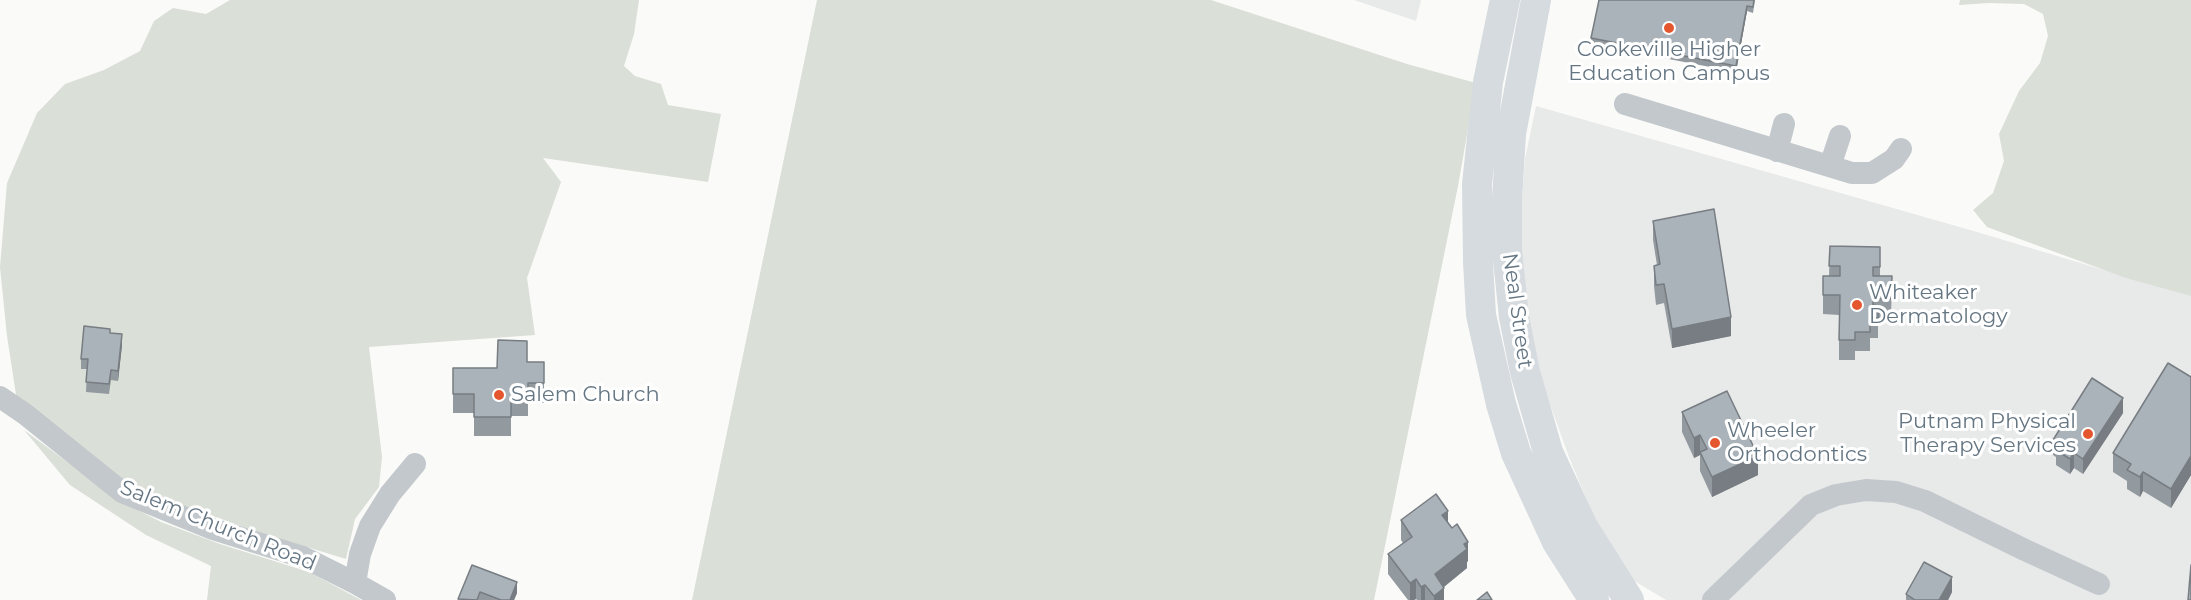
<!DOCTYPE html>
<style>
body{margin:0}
canvas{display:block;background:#fafaf8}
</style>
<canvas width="2191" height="600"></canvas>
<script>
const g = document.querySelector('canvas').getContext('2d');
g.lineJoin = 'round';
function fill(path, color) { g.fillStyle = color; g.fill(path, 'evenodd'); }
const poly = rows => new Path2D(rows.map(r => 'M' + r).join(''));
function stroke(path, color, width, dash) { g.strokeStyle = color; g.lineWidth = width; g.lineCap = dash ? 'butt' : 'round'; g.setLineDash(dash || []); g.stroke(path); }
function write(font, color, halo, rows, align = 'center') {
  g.font = font + ' Montserrat,sans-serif'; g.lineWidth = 6; g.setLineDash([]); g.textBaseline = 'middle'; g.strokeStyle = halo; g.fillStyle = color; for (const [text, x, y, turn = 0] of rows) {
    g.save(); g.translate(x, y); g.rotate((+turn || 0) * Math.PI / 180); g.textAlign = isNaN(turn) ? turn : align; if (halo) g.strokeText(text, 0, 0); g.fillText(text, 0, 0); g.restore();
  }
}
fill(poly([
 [1354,0,1421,0,1416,21],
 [1536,106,1977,232,2191,296,2191,600,1666,600,1631,579,1598,527,1569,457,1544,388,1531,332,1522,270,1520,227,1525,159]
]), '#e8e9e9');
fill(poly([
 [230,0,639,0,634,34,624,66,635,76,661,84,668,105,721,114,708,182,543,158,561,182,527,278,535,335,369,347,382,457,379,487,355,519,346,559,258,532,125,485,17,401,7,336,0,267,7,183,37,113,65,84,104,70,140,51,154,21,173,8,206,14],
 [817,0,1211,0,1407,64,1476,83,1458,186,1374,600,692,600],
 [1960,0,2191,0,2191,296,2126,278,1987,227,1973,210,1993,193,2004,161,1999,134,2019,91,2040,63,2048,36,2043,14,2024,4,1989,3,1959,5],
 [24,430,120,501,161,522,220,544,309,572,361,600,207,600,211,566,146,535,70,485]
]), '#dadfd7');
stroke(poly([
 [1625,104,1852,173,1872,173,1894,159,1901,149],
 [1777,151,1784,124],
 [1830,166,1840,136],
 [0,397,25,414,122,492,213,529,303,557,355,583,385,600],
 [355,583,360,554,370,526,390,494,415,464],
 [1713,600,1811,505,1836,495,1866,490,1896,492,1925,501,2025,550,2099,584]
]), '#c3c8cc', 22);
stroke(poly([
 [1505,0,1488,82,1477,184,1478,262,1481,315,1501,404,1516,453,1557,542,1594,600],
 [1536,0,1511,134,1507,200,1507,250,1514,317,1525,372,1548,452,1583,527,1629,600]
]), '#d6dbdf', 30);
fill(poly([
 [1755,0,1753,13,1747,11,1736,72,1591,44,1591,38],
 [1653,221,1731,336,1672,348,1664,303,1656,305,1654,286,1654,266,1657,265,1653,240],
 [1830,246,1880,247,1880,276,1892,276,1891,319,1878,318,1878,338,1870,338,1870,351,1855,351,1855,360,1839,360,1839,315,1823,314,1823,276,1829,276],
 [110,333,122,345,118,381,111,380,109,394,86,392,87,369,81,369,81,359],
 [527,362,544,362,544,403,528,403,528,416,511,416,511,436,474,436,474,413,453,413,453,368,497,368],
 [2191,377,2191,475,2171,508,2143,491,2140,497,2127,489,2127,481,2113,472,2113,453],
 [1682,412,1758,475,1712,497,1700,471,1700,455,1694,458,1682,432],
 [2123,413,2083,474,2074,468,2070,474,2056,465,2056,457,2053,455,2053,440],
 [1401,520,1448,522,1468,561,1467,562,1467,568,1444,587,1444,600,1417,600,1416,599,1414,600,1408,600,1388,574,1388,554,1403,543,1401,540],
 [472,565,517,593,514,600,458,600],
 [1952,592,1948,600,1906,600,1906,594]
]), '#929a9f');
fill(poly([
 [1747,6,1747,11,1736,72,1736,66],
 [1731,317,1731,336,1672,348,1672,329],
 [122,334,122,345,118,381,118,371],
 [2123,398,2123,413,2083,474,2083,459],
 [1700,435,1700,455,1694,458,1694,438],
 [2074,453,2074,468,2070,474,2070,459],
 [1758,456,1758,475,1712,497,1712,477],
 [2191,456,2191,475,2171,508,2171,489],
 [2143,472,2143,491,2140,497,2140,477],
 [1448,511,1448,530,1442,515],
 [1468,542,1468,561,1467,562,1467,568,1435,594,1435,574,1464,544],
 [1952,577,1952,592,1948,600,1939,600],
 [1416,579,1416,599,1414,600,1410,600,1410,583],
 [517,582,517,593,514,600,510,600],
 [1425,585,1425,600,1421,600,1421,587],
 [1444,588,1444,600,1434,600,1434,596]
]), '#777d82');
const building = poly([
 [1599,0,1754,0,1753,7,1747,6,1736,66,1591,38,1599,0],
 [1714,209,1731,317,1672,329,1664,284,1656,285,1654,266,1660,264,1653,221,1714,209],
 [1830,246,1880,247,1880,267,1873,267,1873,276,1892,276,1891,299,1873,299,1873,305,1878,306,1878,318,1870,318,1870,332,1855,332,1855,340,1839,340,1840,295,1823,295,1823,276,1840,276,1840,266,1829,266,1830,246],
 [84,326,110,329,110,333,122,334,118,371,111,370,109,384,86,382,88,359,81,359,84,326],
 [498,340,527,341,527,362,544,362,544,383,528,383,528,397,511,397,511,417,474,417,474,394,453,394,453,368,497,368,498,340],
 [2168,363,2191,377,2191,456,2171,489,2143,472,2140,477,2127,470,2131,464,2113,453,2168,363],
 [2092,378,2123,398,2083,459,2074,453,2070,459,2056,450,2060,444,2053,440,2092,378],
 [1727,391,1758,456,1712,477,1700,452,1707,449,1700,435,1694,438,1682,412,1727,391],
 [1436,494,1448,511,1442,515,1452,528,1457,524,1468,542,1464,544,1467,549,1435,574,1444,588,1434,596,1425,585,1421,587,1416,579,1410,583,1388,554,1412,537,1401,520,1436,494],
 [1924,562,1952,577,1939,600,1915,600,1906,594,1924,562],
 [472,565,517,582,510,600,501,600,480,592,477,600,458,599,472,565],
 [2191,565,2191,600,2188,600,2191,565],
 [1487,592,1492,600,1477,600,1487,592]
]);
fill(building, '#aab3b9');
stroke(building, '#777d82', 1.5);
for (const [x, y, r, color] of [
 [1669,28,6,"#e4572e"],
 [1857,305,6,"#e4572e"],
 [499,395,6,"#e4572e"],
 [2088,434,6,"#e4572e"],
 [1715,443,6,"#e4572e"]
]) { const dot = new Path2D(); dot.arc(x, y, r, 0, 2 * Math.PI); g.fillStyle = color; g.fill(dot); stroke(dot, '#fff', 2); }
write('21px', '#657683', '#fff', [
 ["Cookeville Higher",1669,50,"center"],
 ["Education Campus",1669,74,"center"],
 ["Whiteaker",1869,293],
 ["Dermatology",1869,317],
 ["Salem Church",511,395],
 ["Putnam Physical",2076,422,"right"],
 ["Therapy Services",2076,446,"right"],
 ["Wheeler",1727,431],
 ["Orthodontics",1727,455]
], 'left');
write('21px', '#657683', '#fff', [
 ["Neal Street",1517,311,82],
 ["Salem Church Road",218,526,22]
]);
</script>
